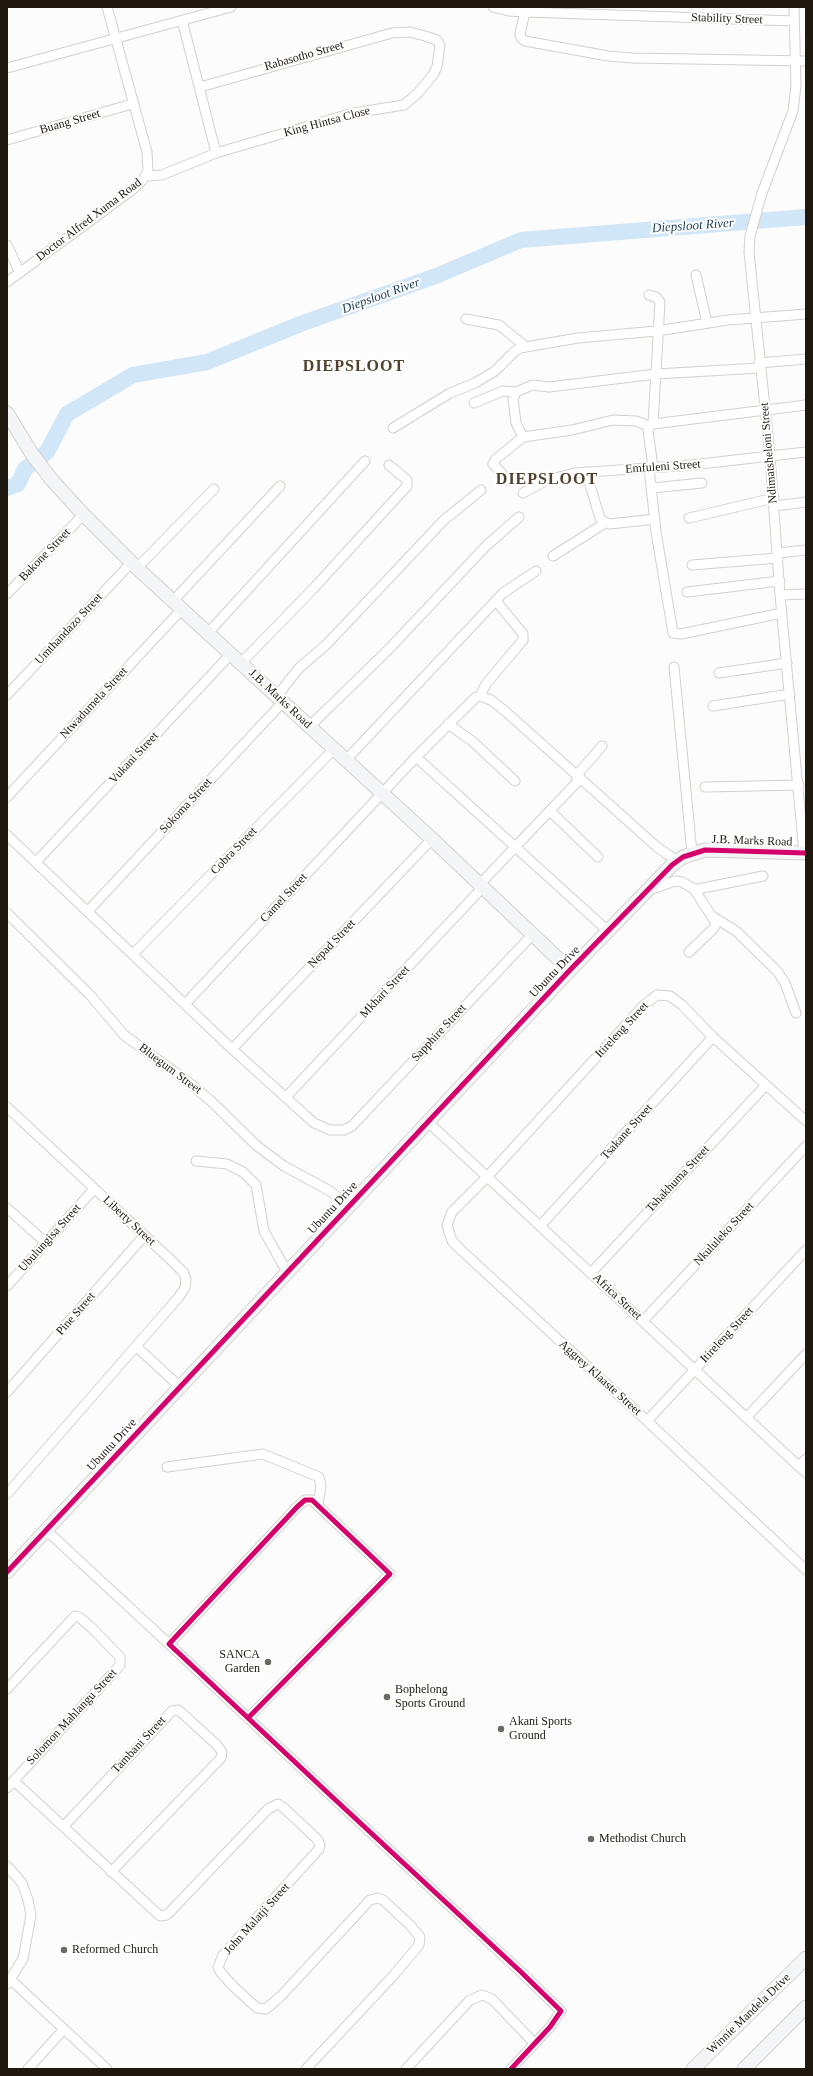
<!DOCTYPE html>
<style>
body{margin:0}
#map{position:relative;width:813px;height:2076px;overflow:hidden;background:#fcfcfc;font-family:Georgia,serif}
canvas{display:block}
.frame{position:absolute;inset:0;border:8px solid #1f180f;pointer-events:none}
</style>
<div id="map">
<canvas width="813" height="2076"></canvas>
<div class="frame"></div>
</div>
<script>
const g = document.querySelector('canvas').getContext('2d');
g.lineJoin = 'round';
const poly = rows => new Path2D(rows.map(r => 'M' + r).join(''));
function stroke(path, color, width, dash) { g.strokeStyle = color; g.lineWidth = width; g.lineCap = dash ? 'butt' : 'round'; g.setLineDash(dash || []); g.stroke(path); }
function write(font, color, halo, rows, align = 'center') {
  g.font = font + ' Georgia,serif'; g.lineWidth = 4; g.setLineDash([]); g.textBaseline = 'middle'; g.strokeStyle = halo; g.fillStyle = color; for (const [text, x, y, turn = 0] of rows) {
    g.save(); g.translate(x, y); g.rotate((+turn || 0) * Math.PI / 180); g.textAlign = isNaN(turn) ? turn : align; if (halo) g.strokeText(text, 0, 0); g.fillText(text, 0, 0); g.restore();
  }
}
stroke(poly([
 [7,488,18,484,25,469,47,452,67,414,133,375,207,362,303,323,436,276,521,240,806,217]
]), '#d1e6f7', 16);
const street = poly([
 [493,7,509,11,525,12,794,21],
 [794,7,796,86,793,111,762,193,750,236,749,252,770,456,780,595,804,853],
 [525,12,520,34,521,38,525,41,608,56,632,58,806,61],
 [182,20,216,153],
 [7,68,231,7],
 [7,140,132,104],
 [146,176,162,175,216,153,353,113,404,105,417,94,433,75,437,67,440,45,437,40,425,36,410,32,392,33,200,87],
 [7,245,20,273],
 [696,275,707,323],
 [7,282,132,190,142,181,148,171,147,152,107,7],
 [649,295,656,297,660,302,653,424],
 [466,319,499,325,526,347],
 [759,363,806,359],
 [474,403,503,391,516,392],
 [649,426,636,421,613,420,572,430,523,437,516,423,513,399,516,392,532,385,549,387,656,374,760,368],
 [393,428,450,393,475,383,495,371,514,352,520,348,578,338,657,331,728,320,806,314],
 [653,467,648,431,649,426,653,424,806,405],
 [649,468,656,532,673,633,681,634,782,613],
 [586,472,600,518,602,521,610,524,655,519],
 [509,481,493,464,496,459,523,437],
 [652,488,702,483],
 [523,493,547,480,575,473,691,465,806,452],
 [774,506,806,502],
 [689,518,774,498],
 [778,553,806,550],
 [553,556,605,523],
 [692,565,778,558],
 [137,568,214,489],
 [687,592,780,581],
 [7,594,83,515],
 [780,595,806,594],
 [173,601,280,486],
 [208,633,365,461],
 [241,663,313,589,407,486,407,480,389,465],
 [674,667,692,853],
 [719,673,787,663],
 [7,695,132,562],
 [277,696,299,668,326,645,444,520,481,490],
 [480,696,486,684,523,640,523,634,496,601],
 [713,706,790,694],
 [448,724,472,741,515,781],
 [310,726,388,650,486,546,519,517],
 [416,757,608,931],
 [346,760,503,593,536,571],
 [576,776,602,746],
 [705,787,799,785],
 [7,797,182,609],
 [550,811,598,857],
 [7,835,232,1049,314,1123,330,1130,344,1130,352,1126,533,934],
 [36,862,231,654],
 [480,884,580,779],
 [649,890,675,881,682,882,694,889,698,889,763,876],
 [88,911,283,702],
 [7,913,91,996,124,1035,187,1081,211,1101,257,1146,284,1166,330,1191,349,1206],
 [712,916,736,931,777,971,785,983,796,1013],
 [689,952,714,928,716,923,694,889],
 [133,954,334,749],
 [186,1003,416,757,476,697,480,696,491,700,505,711,657,847,677,861],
 [232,1049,432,839],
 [286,1097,483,887],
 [7,1107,171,1260,183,1272,186,1279,185,1288,178,1298,7,1494],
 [806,1121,713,1037,682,1005,670,996,657,995,643,1006,487,1177,452,1212,447,1225,452,1241,462,1251,647,1421,806,1570],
 [428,1122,806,1473],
 [196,1161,227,1164,243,1172,256,1185,264,1231,287,1272],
 [7,1208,45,1242],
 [540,1226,713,1037],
 [591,1273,766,1085],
 [7,1286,94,1189],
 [643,1321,806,1146],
 [137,1347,179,1386],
 [7,1392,144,1236],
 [746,1418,806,1354],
 [647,1421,806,1250],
 [799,1466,806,1459],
 [167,1467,263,1454,319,1477,321,1486,318,1504],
 [46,1530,169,1644],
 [7,1689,75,1616,79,1617,92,1628,120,1657,120,1665,114,1672,7,1788],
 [248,1718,390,1574,312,1500,305,1500,297,1507,169,1644,248,1718,329,1794,521,1972,561,2011,550,2027,511,2069],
 [14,1781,160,1916,167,1915,268,1809,278,1804,284,1808,318,1840,320,1846,319,1849,223,1955,218,1967,221,1973,233,1986,257,2008,266,2009,281,1996,370,1900,378,1898,383,1900,410,1925,420,1937,419,1945,393,1976,306,2069],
 [64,1826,172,1711,178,1710,182,1713,217,1745,222,1752,221,1758,111,1872],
 [7,1866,22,1883,28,1900,31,1915,23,1959,7,1984],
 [11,1980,107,2069],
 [28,2069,64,2029],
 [406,2069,470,2000,482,1995,492,1999,534,2043]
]);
const secondary = poly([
 [7,413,32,454,51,479,81,512,137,568,432,839,570,970],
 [7,1572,570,970,672,865,683,857,705,850,806,853],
 [693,2069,806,1958],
 [744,2069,806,2007]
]);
stroke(street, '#d4d1cc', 11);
stroke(secondary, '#d4d1cc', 15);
stroke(street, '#fff', 9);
stroke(secondary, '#f4f5f7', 13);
stroke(poly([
 [7,1572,570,970,672,865,683,857,705,850,806,853],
 [248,1718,390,1574,312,1500,305,1500,297,1507,169,1644,248,1718,329,1794,521,1972,561,2011,550,2027,511,2069]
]), '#d6006c', 5);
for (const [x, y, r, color] of [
 [268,1662,4,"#6c6862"],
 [387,1697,4,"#6c6862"],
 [501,1729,4,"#6c6862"],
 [591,1839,4,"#6c6862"],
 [64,1950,4,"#6c6862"]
]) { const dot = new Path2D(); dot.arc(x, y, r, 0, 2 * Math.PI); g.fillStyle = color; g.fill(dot); stroke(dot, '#fff', 1.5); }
write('12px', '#1f180f', '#fff', [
 ["Stability Street",727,19,2],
 ["Rabasotho Street",304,56,-16],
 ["Buang Street",70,122,-16],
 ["King Hintsa Close",327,122,-15],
 ["Doctor Alfred Xuma Road",89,220,-37],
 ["Ndimatsheloni Street",769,453,-95],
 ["Emfuleni Street",663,467,-4],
 ["Bakone Street",45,555,-46],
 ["Umthandazo Street",69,629,-47],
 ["J.B. Marks Road",280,699,43],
 ["Ntwadumela Street",94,703,-47],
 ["Vukani Street",134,758,-47],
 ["Sokoma Street",186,806,-47],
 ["J.B. Marks Road",752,841,2],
 ["Cobra Street",234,851,-46],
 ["Camel Street",284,898,-47],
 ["Nepad Street",332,944,-46],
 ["Ubuntu Drive",555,972,-46],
 ["Mkhari Street",385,992,-47],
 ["Itireleng Street",622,1030,-47],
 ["Sapphire Street",439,1033,-47],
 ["Bluegum Street",170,1069,37],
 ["Tsakane Street",627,1132,-48],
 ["Tshakhuma Street",678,1179,-47],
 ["Ubuntu Drive",333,1208,-47],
 ["Liberty Street",129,1221,43],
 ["Nkululeko Street",724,1234,-47],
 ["Ubulungisa Street",50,1238,-48],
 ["Africa Street",617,1297,43],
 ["Pine Street",76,1314,-49],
 ["Itireleng Street",727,1335,-47],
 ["Aggrey Klaaste Street",600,1378,42],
 ["Ubuntu Drive",112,1445,-47],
 ["Solomon Mahlangu Street",72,1717,-47],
 ["Tambani Street",139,1745,-47],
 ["John Malatji Street",257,1919,-48],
 ["Winnie Mandela Drive",749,2014,-44]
]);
write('12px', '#1f180f', '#fff', [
 ["SANCA",260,1655,"right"],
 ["Garden",260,1669,"right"],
 ["Bophelong",395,1690],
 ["Sports Ground",395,1704],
 ["Akani Sports",509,1722],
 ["Ground",509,1736],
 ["Methodist Church",599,1839],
 ["Reformed Church",72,1950]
], 'left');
write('italic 13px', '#193c54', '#fff', [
 ["Diepsloot River",693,226,-4],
 ["Diepsloot River",381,296,-20]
]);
g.letterSpacing = '1px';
write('bold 16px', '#51402b', '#fff', [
 ["DIEPSLOOT",354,367],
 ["DIEPSLOOT",547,480]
]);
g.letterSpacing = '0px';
</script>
